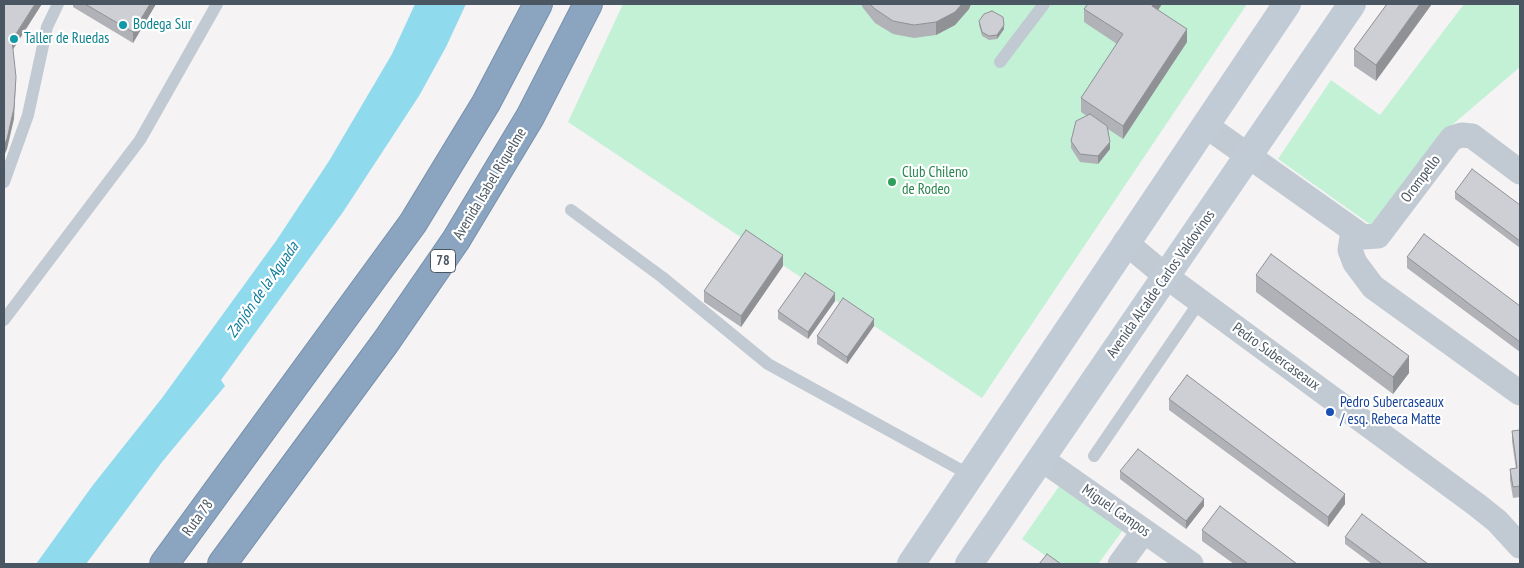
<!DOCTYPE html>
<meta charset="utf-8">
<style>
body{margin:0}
#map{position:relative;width:1524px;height:568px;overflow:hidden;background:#f5f3f3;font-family:"PT Sans Narrow",sans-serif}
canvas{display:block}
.frame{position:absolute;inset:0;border:5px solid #4a5661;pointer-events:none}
</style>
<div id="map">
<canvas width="1524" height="568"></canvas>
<div class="frame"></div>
</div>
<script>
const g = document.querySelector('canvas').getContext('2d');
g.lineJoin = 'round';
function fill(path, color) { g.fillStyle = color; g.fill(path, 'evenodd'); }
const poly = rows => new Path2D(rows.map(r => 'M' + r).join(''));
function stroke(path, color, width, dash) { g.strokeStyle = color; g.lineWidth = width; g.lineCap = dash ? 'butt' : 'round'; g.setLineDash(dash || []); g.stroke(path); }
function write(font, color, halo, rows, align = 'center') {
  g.font = font + ' "PT Sans Narrow",sans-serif'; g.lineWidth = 4.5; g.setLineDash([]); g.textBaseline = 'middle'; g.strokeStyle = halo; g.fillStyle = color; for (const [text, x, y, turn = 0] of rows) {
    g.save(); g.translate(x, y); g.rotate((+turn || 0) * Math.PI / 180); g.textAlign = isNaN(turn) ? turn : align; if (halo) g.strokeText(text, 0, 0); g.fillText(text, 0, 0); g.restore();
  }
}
fill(poly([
 [623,4,1247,4,982,398,568,122],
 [1464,4,1520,4,1520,67,1445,131,1371,225,1278,159,1331,80,1380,115],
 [1060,485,1123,530,1098,564,1057,564,1022,539]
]), '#c3f1d5');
fill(poly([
 [415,4,466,4,446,47,419,96,343,212,221,380,225,386,162,462,86,564,36,564,93,485,162,398,276,241,329,161,392,54]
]), '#90daee');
const motorway = poly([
 [164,564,413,223,486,103,538,4],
 [222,564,385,343,456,240,530,117,588,4]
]);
stroke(motorway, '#7690ad', 30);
stroke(poly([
 [1000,62,1044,4],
 [4,182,28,115,47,27,58,4],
 [571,210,662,277,768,364,970,475],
 [4,320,140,140,217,4],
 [1094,456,1200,301]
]), '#c1cad2', 12);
stroke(poly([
 [1205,125,1363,237,1378,236,1452,138,1462,135,1472,136,1520,172],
 [1353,231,1350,250,1355,263,1373,287,1520,393],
 [1125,242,1167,277,1477,505,1497,521,1520,546],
 [1040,458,1191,564],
 [1120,564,1144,531]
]), '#c1cad2', 25);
stroke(poly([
 [911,564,1287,4],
 [969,564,1352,4]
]), '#c1cbd6', 28);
stroke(motorway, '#8ba5c1', 28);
fill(poly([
 [73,4,156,4,133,43,73,7],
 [861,4,971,4,969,9,955,25,936,35,914,38,893,34,875,23,863,8],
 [1088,4,1162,4,1158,10,1187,42,1123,139,1108,129,1110,149,1098,164,1080,162,1071,148,1071,141,1087,116,1081,112,1081,98,1117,44,1084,22,1084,9],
 [1387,4,1376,81,1354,66,1354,49],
 [979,21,1004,29,997,39,989,40,982,36,979,25],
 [1455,192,1520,205,1520,248,1455,199],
 [1407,257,1520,306,1520,352,1407,268],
 [783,266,741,327,704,302,704,291],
 [1256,275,1409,373,1393,394,1256,292],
 [835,301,808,339,778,319,778,311],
 [874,326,847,364,817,344,817,336],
 [1169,399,1345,504,1328,527,1169,410],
 [1520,430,1520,497,1513,498,1510,480,1510,469,1516,469,1512,441,1512,431],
 [1120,471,1204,506,1186,529,1120,479],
 [1202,530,1297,564,1234,564,1202,541],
 [1345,537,1428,564,1372,564,1345,544]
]), '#b0b2b7');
fill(poly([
 [35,4,42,4,12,51,12,40],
 [150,4,156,4,133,43,133,32],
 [962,4,971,4,969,9,955,25,936,35,936,22],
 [1153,4,1162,4,1152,19,1152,6],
 [1420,4,1432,4,1376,81,1376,65],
 [1004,25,1004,29,997,39,997,35],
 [1187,29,1187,42,1123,139,1123,126],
 [16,77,14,119,7,149,4,156,4,145],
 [1110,142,1110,149,1098,164,1098,156],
 [783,255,783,266,741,327,741,316],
 [835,293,835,301,808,339,808,332],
 [874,319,874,326,847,364,847,357],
 [1409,356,1409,373,1393,394,1393,377],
 [1345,494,1345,504,1328,527,1328,517],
 [1204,499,1204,506,1186,529,1186,521]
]), '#909195');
const building = poly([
 [4,4,35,4,12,40,16,77,14,108,7,139,4,145,4,4],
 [85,4,150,4,133,32,85,4],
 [870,4,962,4,955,12,936,22,914,25,893,21,875,9,870,4],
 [1088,4,1153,4,1152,6,1187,29,1123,126,1081,98,1123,34,1084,9,1088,4],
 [1387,4,1420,4,1376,65,1354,49,1387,4],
 [992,11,1003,17,1004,25,997,35,989,36,982,32,979,21,984,14,992,11],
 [1090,114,1107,126,1110,142,1098,156,1080,154,1071,141,1076,121,1090,114],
 [1472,169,1520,205,1520,241,1455,192,1472,169],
 [746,230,783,255,741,316,704,291,746,230],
 [1424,234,1520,306,1520,342,1407,257,1424,234],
 [1271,254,1409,356,1393,377,1256,275,1271,254],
 [805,273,835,293,808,332,778,311,805,273],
 [843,298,874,319,847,357,817,336,843,298],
 [1187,375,1345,494,1328,517,1169,399,1187,375],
 [1520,430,1520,486,1513,487,1510,469,1517,468,1512,431,1520,430],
 [1138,449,1204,499,1186,521,1120,471,1138,449],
 [1220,506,1297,564,1248,564,1202,530,1220,506],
 [1362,514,1428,564,1382,564,1345,537,1362,514],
 [1047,554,1061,564,1039,564,1047,554]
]);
fill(building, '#cdcfd5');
stroke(building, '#909195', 1);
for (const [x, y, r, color] of [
 [123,25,5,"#0f9aa8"],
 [14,39,5,"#0f9aa8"],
 [892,182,5,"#2e9e5b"],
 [1330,412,5,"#1a4fb4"]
]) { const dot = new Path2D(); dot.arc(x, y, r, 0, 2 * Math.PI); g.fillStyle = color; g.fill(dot); stroke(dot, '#fff', 2); }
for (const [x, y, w] of [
 [443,261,25]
]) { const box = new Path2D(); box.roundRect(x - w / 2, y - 11.5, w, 23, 4); g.fillStyle = '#fff'; g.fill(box); stroke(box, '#4a5661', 1); }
write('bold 14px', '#4a5661', null, [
 ["78",443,261]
]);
write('15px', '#0d838f', '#fff', [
 ["Bodega Sur",133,25],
 ["Taller de Ruedas",24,39]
], 'left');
write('15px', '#27864d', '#fff', [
 ["Club Chileno",902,173],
 ["de Rodeo",902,190]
], 'left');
write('15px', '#4a5661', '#fff', [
 ["Orompello",1421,179,-53],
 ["Avenida Isabel Riquelme",490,184,-59],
 ["Avenida Alcalde Carlos Valdovinos",1161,284,-55],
 ["Pedro Subercaseaux",1276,357,36],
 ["Miguel Campos",1116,511,35],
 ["Ruta 78",198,518,-54]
]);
write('15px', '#164399', '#fff', [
 ["Pedro Subercaseaux",1340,403],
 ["/ esq. Rebeca Matte",1340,420]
], 'left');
write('italic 16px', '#0c7c9b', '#fff', [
 ["Zanjón de la Aguada",263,290,-55]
]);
</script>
